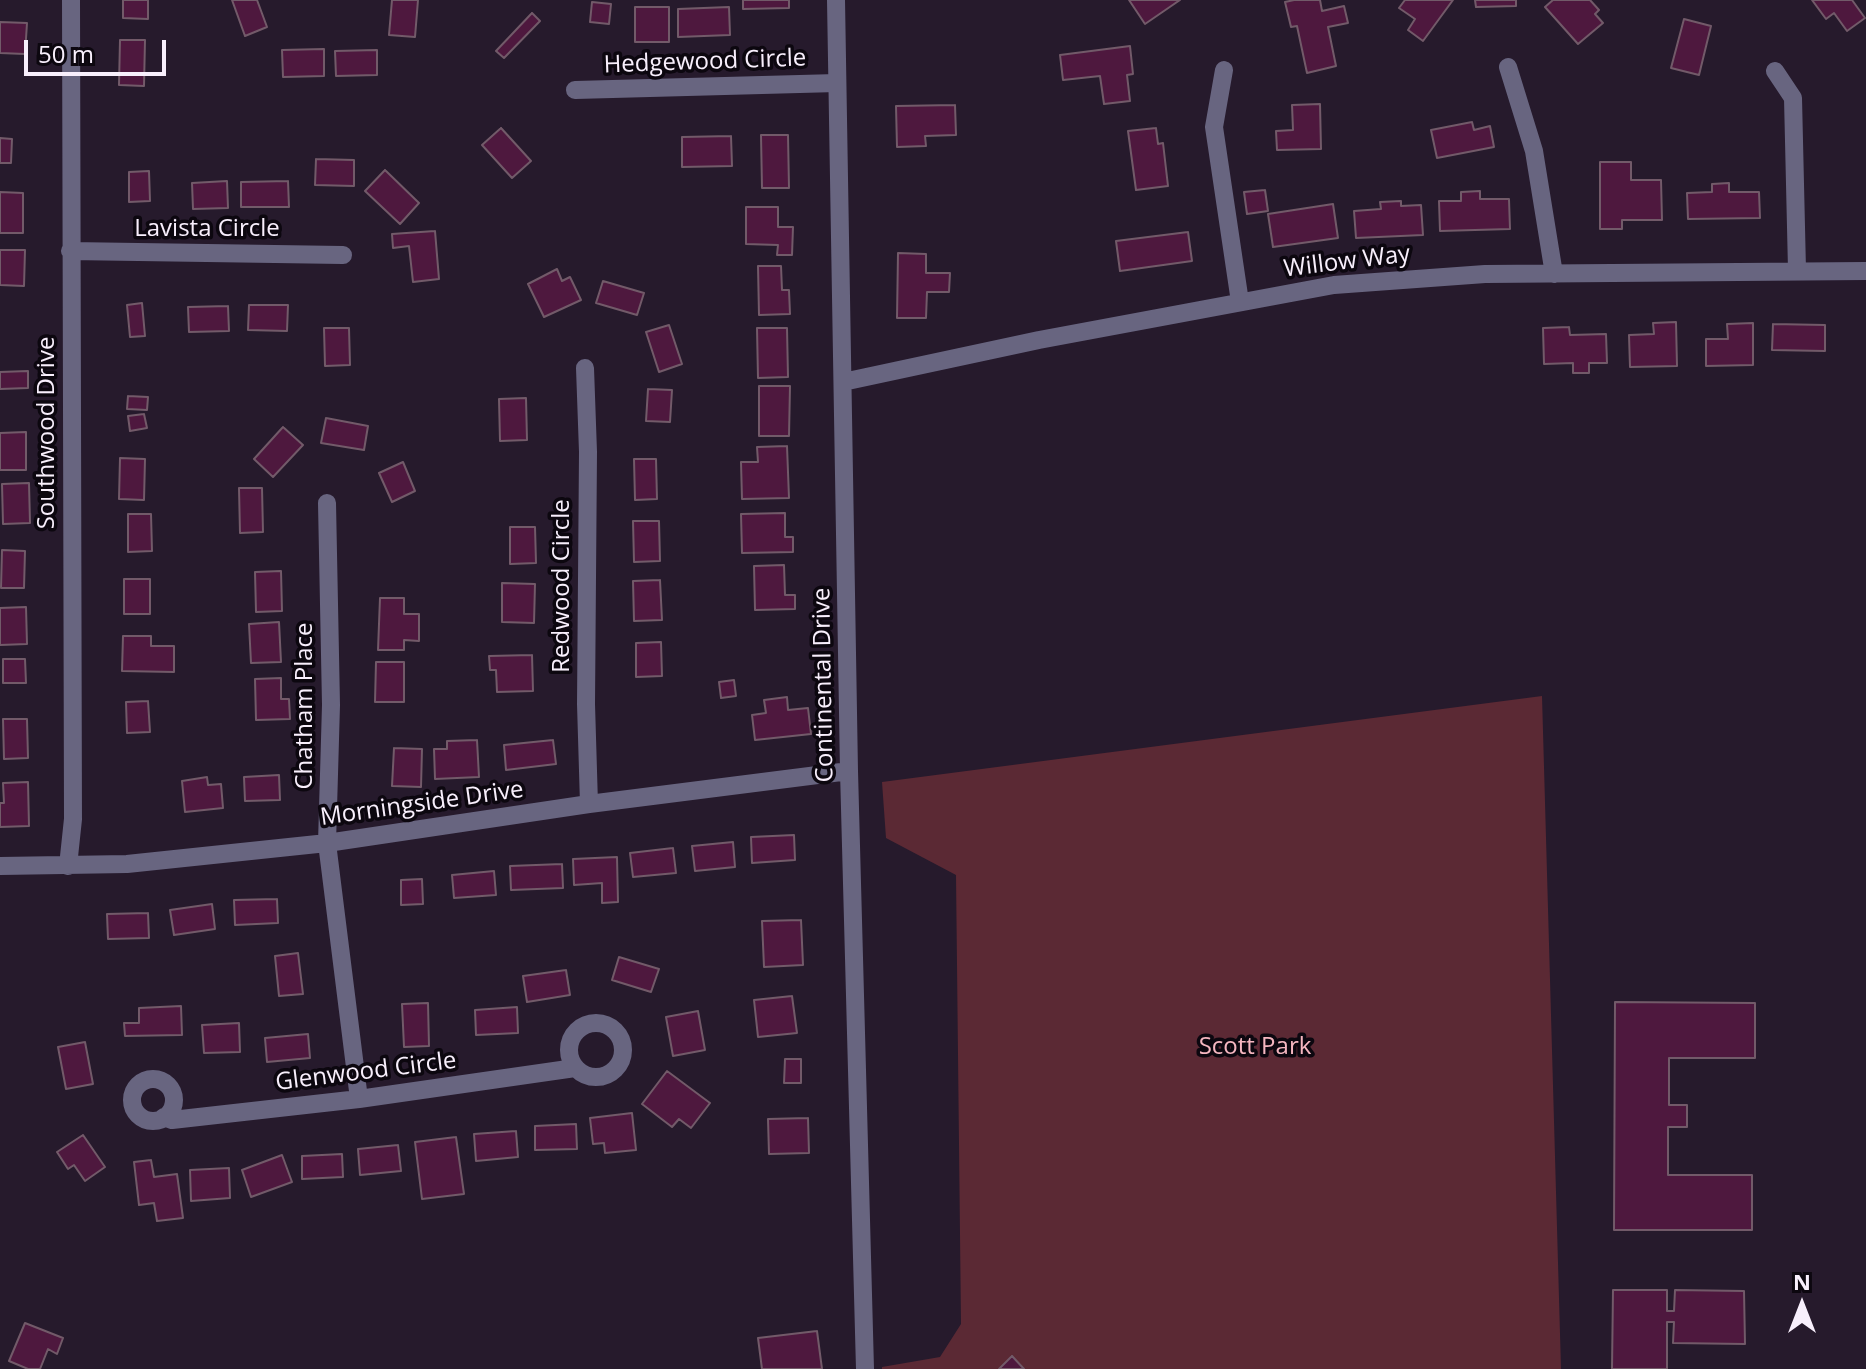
<!DOCTYPE html>
<style>
body{margin:0}
#map{position:relative;width:1866px;height:1369px;overflow:hidden;background:#261a2c;font-family:"Open Sans",sans-serif}
canvas{display:block}
.north{position:absolute;left:1762px;top:1265px;width:80px;height:80px;-webkit-text-stroke:6px #0c070f;paint-order:stroke;rotate:0deg;font-size:22px;font-weight:700;line-height:32px;text-align:center;color:#f8effc}
.north::after{content:'';display:block;margin:auto;width:28px;height:36px;background:#f8effc;clip-path:polygon(50% 0,100% 100%,50% 72%,0 100%)}
.scale{position:absolute;left:24px;top:40px;width:142px;height:36px;box-sizing:border-box;border:4px solid #f8effc;border-top:0;padding-left:10px;font-size:24px;line-height:28px;white-space:nowrap;color:#f8effc;-webkit-text-stroke:6px #0c070f;paint-order:stroke}
</style>
<div id="map">
<canvas width="1866" height="1369"></canvas>
<div class="north">N</div>
<div class="scale">50 m</div>
</div>
<script>
const g = document.querySelector('canvas').getContext('2d');
g.lineJoin = 'round';
function fill(path, color) { g.fillStyle = color; g.fill(path, 'evenodd'); }
const poly = rows => new Path2D(rows.map(r => 'M' + r).join(''));
function stroke(path, color, width, dash) { g.strokeStyle = color; g.lineWidth = width; g.lineCap = dash ? 'butt' : 'round'; g.setLineDash(dash || []); g.stroke(path); }
function write(font, color, halo, rows, align = 'center') {
  g.font = font + ' "Open Sans",sans-serif'; g.lineWidth = 7; g.setLineDash([]); g.textBaseline = 'middle'; g.strokeStyle = halo; g.fillStyle = color; for (const [text, x, y, turn = 0] of rows) {
    g.save(); g.translate(x, y); g.rotate((+turn || 0) * Math.PI / 180); g.textAlign = isNaN(turn) ? turn : align; if (halo) g.strokeText(text, 0, 0); g.fillText(text, 0, 0); g.restore();
  }
}
fill(poly([
 [1542,696,1561,1369,882,1369,882,1367,940,1357,961,1324,956,875,886,838,882,782]
]), '#5b2934');
const building = poly([
 [123,0,148,0,148,19,123,18,123,0],
 [232,0,257,0,267,27,245,36,232,0],
 [392,0,418,0,415,37,389,35,392,0],
 [743,0,789,0,789,8,743,9,743,0],
 [1129,0,1180,0,1145,24,1129,0],
 [1294,0,1320,0,1322,11,1344,6,1348,23,1328,27,1336,66,1307,73,1297,26,1291,27,1285,2,1294,0],
 [1405,0,1453,0,1423,41,1408,30,1415,19,1399,8,1405,0],
 [1475,0,1516,0,1516,6,1476,7,1475,0],
 [1553,0,1590,0,1599,10,1595,14,1603,23,1578,44,1545,7,1553,0],
 [1812,0,1852,0,1865,18,1847,31,1834,13,1826,19,1812,0],
 [592,2,611,4,609,24,590,22,592,2],
 [635,7,669,7,669,42,635,42,635,7],
 [729,7,730,35,678,37,678,9,729,7],
 [532,13,540,21,504,58,496,51,532,13],
 [1684,19,1711,26,1699,75,1671,68,1684,19],
 [0,22,27,23,25,54,0,53,0,22],
 [120,40,145,40,144,86,119,85,120,40],
 [1130,46,1133,74,1127,75,1130,101,1104,104,1100,76,1063,80,1060,55,1130,46],
 [324,49,324,76,283,77,282,50,324,49],
 [377,50,377,75,336,76,335,51,377,50],
 [1320,104,1321,149,1277,150,1276,131,1293,130,1292,105,1320,104],
 [955,105,956,135,925,136,926,146,897,147,896,106,955,105],
 [1472,122,1474,130,1490,126,1494,147,1437,158,1431,130,1472,122],
 [501,128,531,161,512,178,482,145,501,128],
 [1156,128,1158,144,1163,143,1168,186,1136,190,1128,131,1156,128],
 [761,135,788,135,789,188,762,188,761,135],
 [731,136,732,166,682,167,682,137,731,136],
 [0,138,12,139,11,163,0,163,0,138],
 [316,159,354,160,354,186,315,185,316,159],
 [1600,162,1631,162,1631,180,1661,180,1662,220,1622,220,1622,229,1600,229,1600,162],
 [385,170,419,203,400,224,365,191,385,170],
 [149,171,150,201,129,202,129,172,149,171],
 [227,181,228,208,193,209,192,183,227,181],
 [288,181,289,207,241,207,241,182,288,181],
 [1729,183,1729,192,1759,192,1760,218,1688,219,1687,193,1712,192,1712,184,1729,183],
 [1265,190,1268,211,1247,214,1244,192,1265,190],
 [1480,191,1480,199,1509,199,1510,229,1440,231,1439,201,1461,201,1461,192,1480,191],
 [0,192,23,193,23,233,0,233,0,192],
 [1401,201,1401,206,1421,205,1423,235,1356,238,1354,211,1381,209,1380,202,1401,201],
 [1333,204,1338,238,1273,247,1268,214,1333,204],
 [746,207,778,207,778,227,793,227,792,255,777,255,778,245,746,244,746,207],
 [435,231,439,279,413,282,409,246,393,248,392,234,435,231],
 [1188,232,1192,261,1120,271,1116,241,1188,232],
 [0,250,25,250,24,286,0,285,0,250],
 [898,253,926,254,926,273,950,273,949,292,927,292,926,318,897,318,898,253],
 [758,266,781,266,782,290,789,290,790,314,759,315,758,266],
 [557,269,562,281,570,277,581,300,544,317,528,284,557,269],
 [603,281,644,293,637,315,596,303,603,281],
 [142,303,145,336,130,337,127,305,142,303],
 [249,305,288,305,287,331,248,330,249,305],
 [228,306,229,331,189,332,188,307,228,306],
 [1676,322,1677,366,1630,367,1629,335,1654,334,1653,323,1676,322],
 [1753,323,1753,365,1706,366,1706,339,1728,339,1727,324,1753,323],
 [1773,324,1825,325,1825,351,1772,350,1773,324],
 [669,325,682,364,659,372,646,332,669,325],
 [1569,327,1570,335,1606,334,1607,363,1589,363,1589,373,1573,373,1573,363,1544,364,1543,328,1569,327],
 [324,328,349,328,350,365,325,366,324,328],
 [757,328,787,328,788,377,758,378,757,328],
 [28,371,28,388,0,389,0,372,28,371],
 [759,386,790,386,789,436,759,436,759,386],
 [648,389,672,390,670,422,646,421,648,389],
 [128,396,148,397,147,410,127,409,128,396],
 [526,398,527,440,500,441,499,399,526,398],
 [144,414,147,428,130,431,128,416,144,414],
 [326,418,368,426,364,450,321,443,326,418],
 [283,427,303,445,273,477,254,459,283,427],
 [26,432,26,470,0,470,0,433,26,432],
 [787,446,789,498,742,499,741,462,758,462,757,447,787,446],
 [120,458,145,459,144,500,119,499,120,458],
 [634,459,656,459,657,499,635,500,634,459],
 [403,462,415,491,392,502,379,473,403,462],
 [29,483,30,523,3,524,2,484,29,483],
 [239,488,262,488,263,532,240,533,239,488],
 [785,513,785,537,793,537,793,552,742,553,741,514,785,513],
 [128,514,151,514,152,551,128,552,128,514],
 [633,521,659,521,660,561,634,562,633,521],
 [510,527,535,527,536,563,510,564,510,527],
 [2,550,25,551,24,588,1,588,2,550],
 [784,565,785,595,795,595,795,609,755,610,754,566,784,565],
 [281,571,282,611,256,612,255,572,281,571],
 [124,579,150,579,150,614,124,614,124,579],
 [660,580,662,620,634,621,633,581,660,580],
 [502,583,535,584,534,623,502,622,502,583],
 [380,598,404,598,404,614,419,614,419,641,404,640,404,650,378,650,380,598],
 [26,607,27,644,0,645,0,608,26,607],
 [279,622,281,662,251,663,249,624,279,622],
 [123,636,151,636,151,646,174,646,174,672,122,671,123,636],
 [661,642,662,676,636,677,636,643,661,642],
 [532,655,533,691,497,692,496,670,490,670,489,656,532,655],
 [3,659,25,659,26,683,3,683,3,659],
 [376,662,404,662,404,702,375,702,376,662],
 [281,678,281,699,289,699,290,719,256,720,255,679,281,678],
 [734,680,736,696,721,698,719,682,734,680],
 [787,697,788,710,808,708,811,734,755,740,752,715,766,713,764,700,787,697],
 [148,701,150,732,127,733,126,702,148,701],
 [3,719,27,719,28,758,4,759,3,719],
 [477,740,479,777,435,779,434,749,447,749,447,741,477,740],
 [553,740,556,764,506,770,504,745,553,740],
 [394,748,422,749,421,787,392,786,394,748],
 [279,775,280,800,245,801,244,777,279,775],
 [207,777,208,785,221,784,223,808,185,812,182,781,207,777],
 [28,782,29,826,0,827,0,803,4,803,3,783,28,782],
 [794,835,795,860,752,863,751,837,794,835],
 [733,842,735,867,695,871,692,846,733,842],
 [673,848,676,873,633,877,630,853,673,848],
 [617,857,618,902,602,903,602,883,574,885,573,859,617,857],
 [562,864,563,888,511,890,510,866,562,864],
 [494,871,496,895,454,898,452,875,494,871],
 [422,879,423,904,401,905,401,880,422,879],
 [277,899,278,923,235,925,234,900,277,899],
 [212,904,215,929,174,935,170,910,212,904],
 [148,913,149,938,108,939,107,914,148,913],
 [801,920,803,965,764,967,762,921,801,920],
 [298,953,303,994,279,996,275,956,298,953],
 [619,957,659,969,651,992,612,980,619,957],
 [566,970,570,995,527,1002,523,976,566,970],
 [792,996,797,1033,758,1037,754,1000,792,996],
 [1615,1002,1755,1003,1755,1058,1669,1058,1669,1105,1687,1105,1687,1127,1668,1127,1668,1175,1752,1175,1752,1230,1614,1230,1615,1002],
 [428,1003,429,1046,404,1047,402,1004,428,1003],
 [181,1006,182,1035,125,1036,124,1023,139,1023,139,1008,181,1006],
 [517,1007,518,1033,476,1035,475,1010,517,1007],
 [698,1011,705,1050,673,1056,666,1017,698,1011],
 [239,1023,240,1052,204,1053,202,1025,239,1023],
 [308,1034,310,1058,267,1062,265,1038,308,1034],
 [85,1042,93,1084,66,1089,58,1047,85,1042],
 [785,1059,801,1059,801,1083,784,1083,785,1059],
 [667,1071,710,1103,691,1128,679,1119,672,1127,642,1104,667,1071],
 [632,1113,636,1150,605,1153,604,1143,593,1144,590,1118,632,1113],
 [808,1118,809,1153,769,1154,768,1119,808,1118],
 [576,1124,577,1149,535,1150,535,1126,576,1124],
 [516,1131,518,1157,476,1161,474,1134,516,1131],
 [83,1135,105,1167,85,1181,74,1165,68,1169,57,1152,83,1135],
 [456,1137,464,1194,422,1199,415,1142,456,1137],
 [398,1145,401,1171,360,1175,358,1149,398,1145],
 [342,1154,343,1177,302,1179,302,1156,342,1154],
 [282,1155,292,1182,251,1197,242,1170,282,1155],
 [151,1160,154,1177,177,1174,183,1218,157,1221,154,1203,139,1205,134,1162,151,1160],
 [229,1168,230,1198,191,1201,190,1170,229,1168],
 [1613,1290,1667,1290,1667,1311,1674,1311,1675,1290,1744,1291,1745,1344,1673,1343,1674,1322,1667,1322,1667,1369,1612,1369,1613,1290],
 [25,1323,63,1338,57,1354,48,1349,40,1369,28,1369,9,1361,25,1323],
 [817,1331,822,1369,762,1369,758,1338,817,1331],
 [1012,1356,1024,1369,999,1369,1012,1356]
]);
fill(building, '#4e183e');
stroke(building, '#725a69', 2);
stroke(poly([
 [836,0,849,771,865,1369],
 [1508,67,1534,151,1554,274],
 [1224,70,1214,127,1240,302],
 [1775,71,1793,98,1797,270],
 [575,90,837,83],
 [70,251,343,255],
 [585,368,588,452,586,704,589,804],
 [843,382,1039,340,1334,285,1485,274,1866,271],
 [327,503,331,705,327,843,359,1099],
 [0,866,127,864,327,843,589,804,849,771],
 [68,866,73,819,71,0],
 '569 1050a27 27 0 1 1 54 0a27 27 0 1 1-54 0Z',
 '132 1100a21 21 0 1 1 42 0a21 21 0 1 1-42 0Z',
 [164,1117,172,1120,359,1099,575,1068]
]), '#686580', 18);
write('24px', '#f8effc', '#0c070f', [
 ["Hedgewood Circle",705,62,-2],
 ["Lavista Circle",207,229],
 ["Willow Way",1347,262,-7],
 ["Southwood Drive",47,433,-90],
 ["Redwood Circle",562,586,-90],
 ["Continental Drive",824,685,-91],
 ["Chatham Place",305,706,-90],
 ["Morningside Drive",422,804,-8],
 ["Glenwood Circle",366,1072,-7]
]);
write('24px', '#f5b6c0', '#0c070f', [
 ["Scott Park",1255,1047]
]);
</script>
